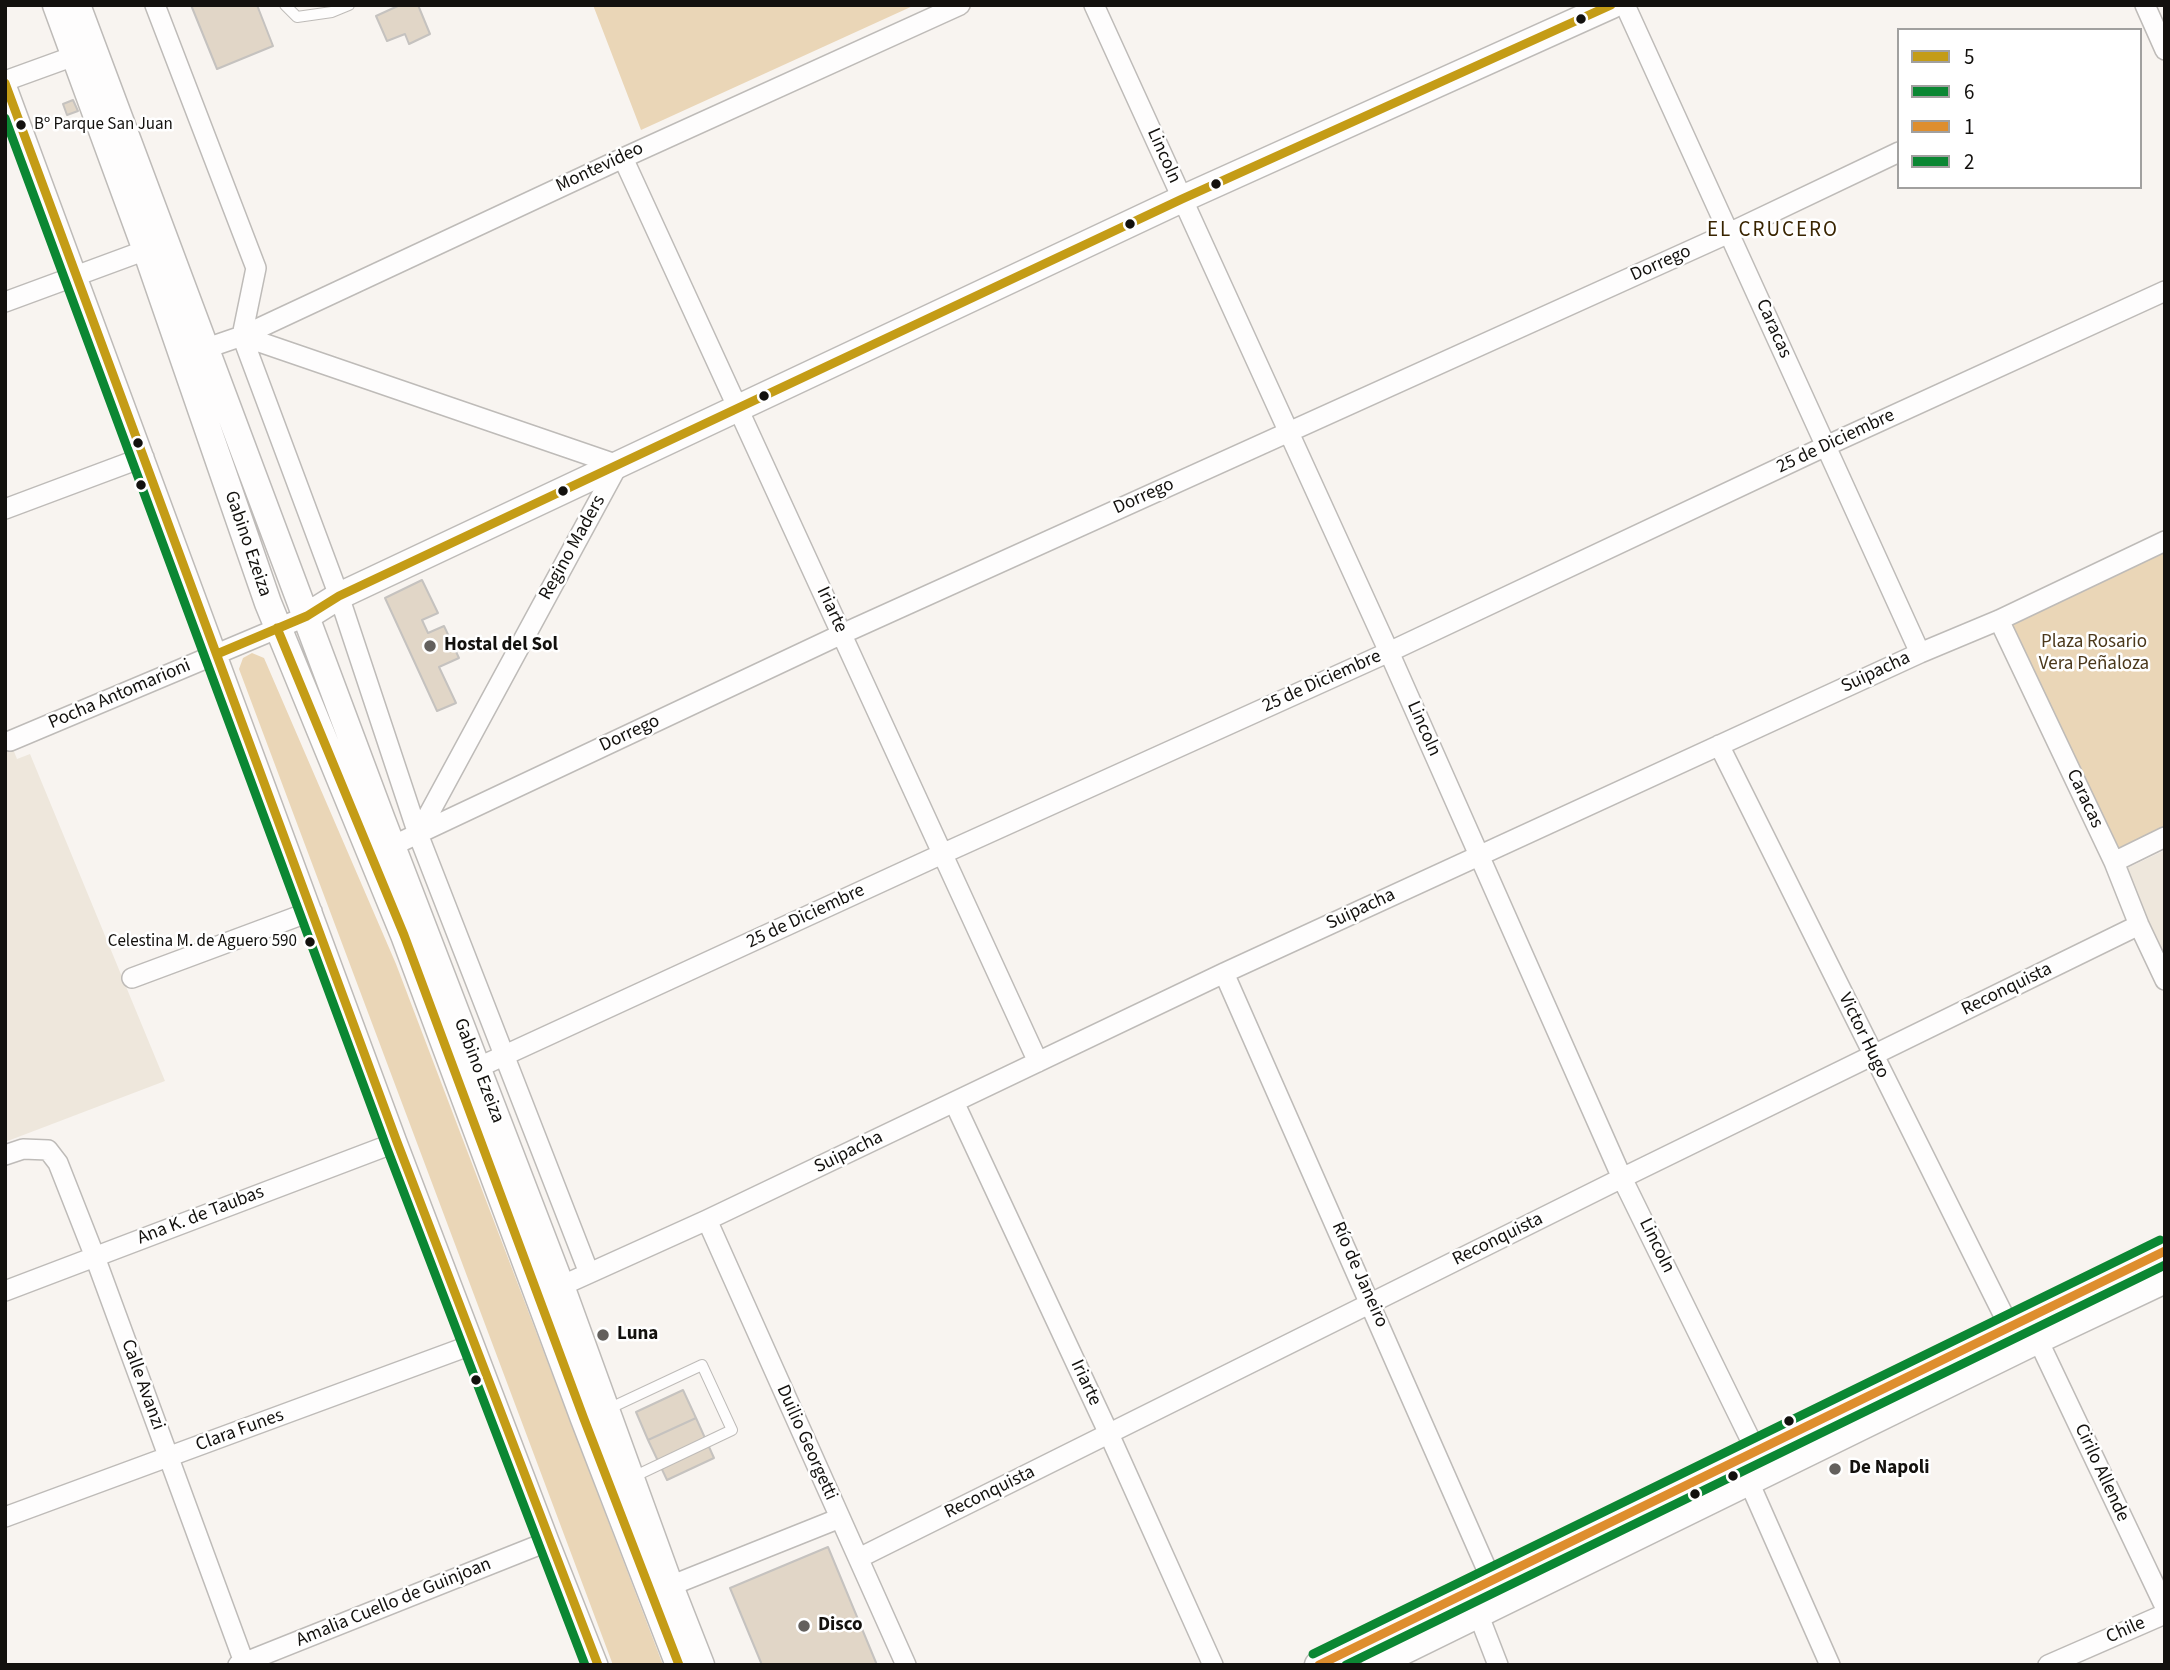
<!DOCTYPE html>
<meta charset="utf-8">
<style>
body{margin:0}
#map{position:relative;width:2170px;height:1670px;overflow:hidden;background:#f8f4f0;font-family:"Source Sans 3",sans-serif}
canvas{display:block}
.frame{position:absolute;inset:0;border:7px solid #13110e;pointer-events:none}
.legend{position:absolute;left:1897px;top:28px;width:245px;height:161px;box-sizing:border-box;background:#fff;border:2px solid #a1a09f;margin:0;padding:9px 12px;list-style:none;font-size:21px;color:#13110e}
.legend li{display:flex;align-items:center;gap:14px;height:35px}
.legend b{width:35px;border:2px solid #a1a09f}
</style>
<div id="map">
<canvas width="2170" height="1670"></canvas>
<div class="frame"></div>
<ul class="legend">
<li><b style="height:9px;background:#c49c16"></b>5</li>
<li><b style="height:9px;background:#0b8733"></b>6</li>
<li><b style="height:9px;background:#de8e2e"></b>1</li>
<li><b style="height:9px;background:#0b8733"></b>2</li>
</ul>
</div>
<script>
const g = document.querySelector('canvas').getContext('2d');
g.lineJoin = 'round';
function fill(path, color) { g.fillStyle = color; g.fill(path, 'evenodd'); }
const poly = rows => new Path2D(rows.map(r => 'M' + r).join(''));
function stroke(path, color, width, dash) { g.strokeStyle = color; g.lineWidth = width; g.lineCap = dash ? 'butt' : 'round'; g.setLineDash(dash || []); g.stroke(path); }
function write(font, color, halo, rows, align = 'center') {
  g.font = font + ' "Source Sans 3",sans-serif'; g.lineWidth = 5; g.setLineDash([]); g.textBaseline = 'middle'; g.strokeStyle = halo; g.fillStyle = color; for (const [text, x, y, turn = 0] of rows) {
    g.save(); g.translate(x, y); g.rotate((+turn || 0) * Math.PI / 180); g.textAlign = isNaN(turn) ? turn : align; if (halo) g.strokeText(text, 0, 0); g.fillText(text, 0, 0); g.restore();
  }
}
fill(poly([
 [5,729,17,759,30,754,165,1081,5,1142],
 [2165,850,2165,956,2123,870]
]), '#eee7dc');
fill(poly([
 [593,5,915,5,641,130],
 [2165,541,2165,837,2114,862,1999,620],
 [252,653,264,658,396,964,663,1665,613,1665,239,669,243,658]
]), '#ead6b7');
const building = poly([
 [191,5,257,5,273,46,217,69,191,5],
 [400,5,418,5,430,34,409,44,405,34,387,41,376,16,400,5],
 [73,100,78,111,67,115,63,104,73,100],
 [422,580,438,613,422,620,428,633,444,626,459,658,439,667,456,703,437,711,385,598,422,580],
 [683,1390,696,1418,648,1440,636,1412,683,1390],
 [696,1418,714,1458,667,1480,648,1440,696,1418],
 [828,1547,877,1665,762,1665,730,1588,828,1547]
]);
fill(building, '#e1d6c7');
stroke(building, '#c5c2bf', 2);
const lane = poly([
 [285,5,297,17,332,12,349,5],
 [606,1410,702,1365,732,1430,631,1478]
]);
const street = poly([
 [155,5,256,268,242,336,339,596,418,834,589,1273],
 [1094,5,1389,652,1622,1178,1756,1451,1749,1482,1830,1665],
 [1625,5,1920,653],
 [2145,5,2165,50],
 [5,81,74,56],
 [5,82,397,1142,549,1541,598,1665],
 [623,158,1038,1062],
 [5,302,146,250],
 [242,336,618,465,418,834],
 [207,348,242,336,623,158,960,5],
 [5,509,144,457],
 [1999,620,2114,862,2139,925,2165,980],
 [10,741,307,616],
 [1719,745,2009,1326],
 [392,846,842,634,1729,233,1899,152],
 [2114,862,2165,837],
 [1224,973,1491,1579],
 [132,978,312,911],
 [477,1068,942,854,1389,652,1826,446,2165,291],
 [954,1102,1109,1434,1213,1665],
 [5,1155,23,1149,48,1150,58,1163,95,1257,245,1665],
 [707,1220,906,1665],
 [561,1286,707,1220,1224,973,1920,653,1999,620,2165,541],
 [5,1291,397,1142],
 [2038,1340,2165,1607],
 [5,1517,474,1344],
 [859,1558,1622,1178,2139,925],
 [670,1586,840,1518],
 [1479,1616,1498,1665],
 [238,1665,549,1541],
 [2048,1665,2165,1614]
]);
const secondary = poly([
 [56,5,146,250,268,603,404,935,584,1419,679,1665],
 [77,5,382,820,561,1286,670,1586,701,1665],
 [307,616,339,596,1182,199,1612,5],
 [1318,1665,2165,1251],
 [1375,1665,2038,1340,2165,1280]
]);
stroke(lane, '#bebbb8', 12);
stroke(street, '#bebbb8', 22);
stroke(secondary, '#bebbb8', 29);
stroke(lane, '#fefdfd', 10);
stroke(street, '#fefdfd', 19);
stroke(secondary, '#fefdfd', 26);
stroke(poly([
 [5,83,397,1142,598,1665],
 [277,628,404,935,584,1419,679,1665],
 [217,654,307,616,339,596,1182,199,1611,5]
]), '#c49c16', 9);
stroke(poly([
 [5,118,386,1146,585,1665],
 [1346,1665,2165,1265]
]), '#0b8733', 9);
stroke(poly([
 [1319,1665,2165,1251]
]), '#de8e2e', 9);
stroke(poly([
 [1313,1654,2160,1240]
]), '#0b8733', 9);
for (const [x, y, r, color] of [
 [1581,19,6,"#13110e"],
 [21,125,6,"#13110e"],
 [1216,184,6,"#13110e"],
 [1130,224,6,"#13110e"],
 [764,396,6,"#13110e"],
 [138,443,6,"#13110e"],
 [141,485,6,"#13110e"],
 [563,491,6,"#13110e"],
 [430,646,7,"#63605d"],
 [310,942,6,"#13110e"],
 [603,1335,7,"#63605d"],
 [476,1380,6,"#13110e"],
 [1789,1421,6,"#13110e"],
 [1835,1469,7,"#63605d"],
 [1733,1476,6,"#13110e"],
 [1695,1494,6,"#13110e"],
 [804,1626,7,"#63605d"]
]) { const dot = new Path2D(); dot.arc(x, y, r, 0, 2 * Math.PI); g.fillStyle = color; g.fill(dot); stroke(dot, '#fff', 2.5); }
write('17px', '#13110e', '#fff', [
 ["Bº Parque San Juan",34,125],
 ["Celestina M. de Aguero 590",297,942,"right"]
], 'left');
write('19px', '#13110e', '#fff', [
 ["Lincoln",1163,156,66],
 ["Montevideo",600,168,-25],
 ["Dorrego",1661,264,-24],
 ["Caracas",1773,329,66],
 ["25 de Diciembre",1836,442,-25],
 ["Dorrego",1144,497,-24],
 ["Gabino Ezeiza",247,544,71],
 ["Regino Maders",573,548,-61],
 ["Iriarte",831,610,65],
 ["Suipacha",1876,673,-25],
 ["25 de Diciembre",1322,682,-24],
 ["Pocha Antomarioni",120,695,-23],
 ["Lincoln",1423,729,66],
 ["Dorrego",630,734,-25],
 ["Caracas",2084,799,65],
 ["Suipacha",1361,910,-25],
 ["25 de Diciembre",806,917,-25],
 ["Reconquista",2007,990,-26],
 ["Victor Hugo",1863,1036,64],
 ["Gabino Ezeiza",478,1071,69],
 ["Suipacha",849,1153,-26],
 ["Ana K. de Taubas",201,1216,-21],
 ["Reconquista",1498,1240,-26],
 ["Lincoln",1656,1246,64],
 ["Río de Janeiro",1359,1275,66],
 ["Iriarte",1085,1383,65],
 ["Calle Avanzi",142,1385,70],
 ["Clara Funes",240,1431,-20],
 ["Duilio Georgetti",806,1443,66],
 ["Cirilo Allende",2101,1473,65],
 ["Reconquista",990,1493,-26],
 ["Amalia Cuello de Guinjoan",394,1603,-22],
 ["Chile",2126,1631,-24]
]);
write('19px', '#4b381b', '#fff', [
 ["Plaza Rosario",2094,643],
 ["Vera Peñaloza",2094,665]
]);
write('bold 19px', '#13110e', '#fff', [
 ["Hostal del Sol",444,646],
 ["Luna",617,1335],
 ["De Napoli",1849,1469],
 ["Disco",818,1626]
], 'left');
g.letterSpacing = '2px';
write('21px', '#392400', '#fff', [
 ["EL CRUCERO",1773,231]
]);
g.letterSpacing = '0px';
</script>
